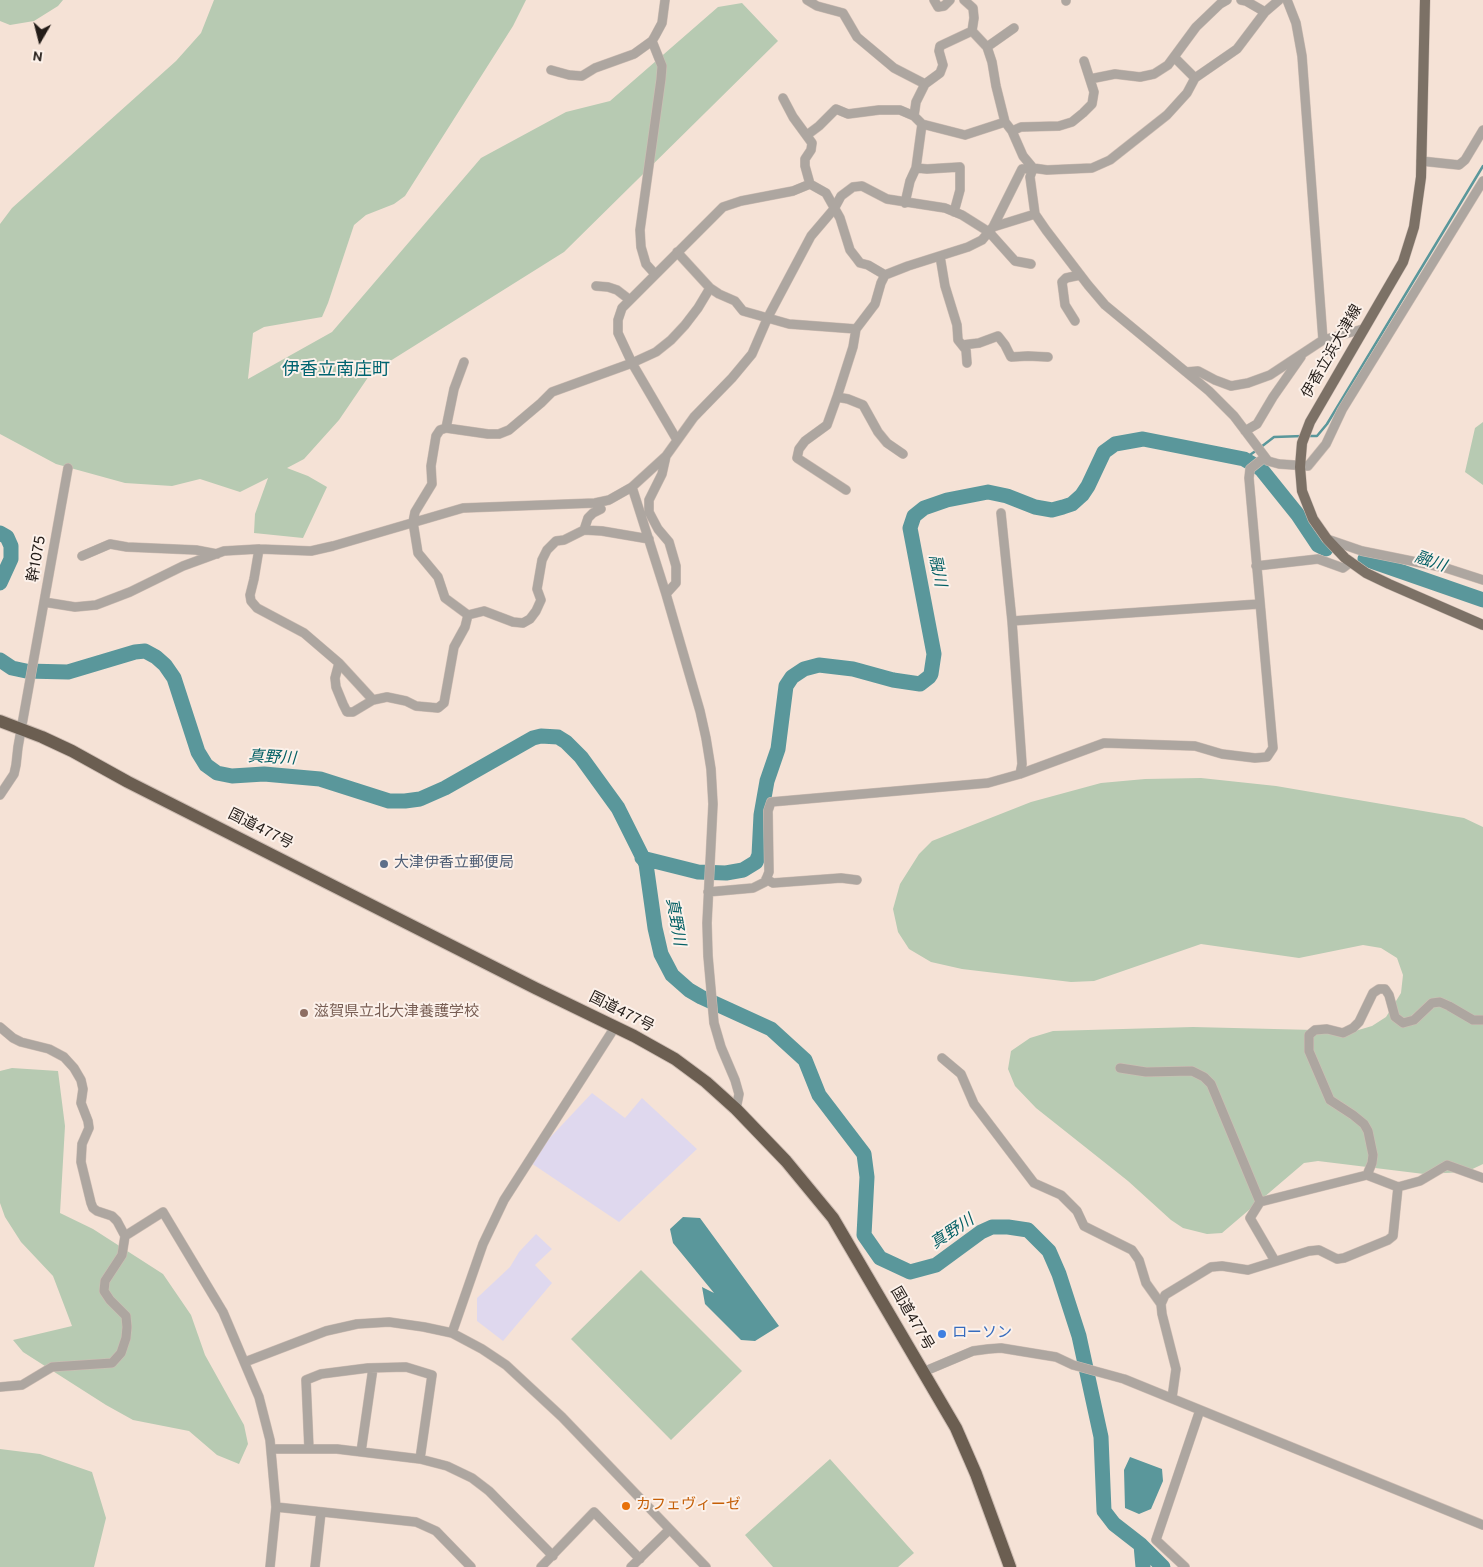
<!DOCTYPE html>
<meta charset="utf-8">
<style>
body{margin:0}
#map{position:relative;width:1483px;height:1567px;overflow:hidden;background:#f5e2d6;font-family:Overpass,sans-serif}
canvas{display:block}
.north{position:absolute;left:15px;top:15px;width:50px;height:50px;-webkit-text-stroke:4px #fcf1ea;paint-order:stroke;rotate:188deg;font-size:14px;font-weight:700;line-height:20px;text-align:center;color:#231c18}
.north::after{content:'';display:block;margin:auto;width:18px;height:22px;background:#231c18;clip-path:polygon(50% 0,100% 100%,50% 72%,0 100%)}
</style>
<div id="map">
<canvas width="1483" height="1567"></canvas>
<div class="north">N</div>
</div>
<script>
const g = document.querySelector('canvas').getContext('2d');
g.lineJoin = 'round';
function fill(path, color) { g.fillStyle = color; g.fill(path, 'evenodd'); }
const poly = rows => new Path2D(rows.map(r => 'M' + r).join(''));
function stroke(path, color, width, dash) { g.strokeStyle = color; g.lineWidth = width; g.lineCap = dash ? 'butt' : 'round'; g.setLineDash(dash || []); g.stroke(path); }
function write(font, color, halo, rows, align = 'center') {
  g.font = font + ' Overpass,"Noto Sans JP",sans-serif'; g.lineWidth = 4; g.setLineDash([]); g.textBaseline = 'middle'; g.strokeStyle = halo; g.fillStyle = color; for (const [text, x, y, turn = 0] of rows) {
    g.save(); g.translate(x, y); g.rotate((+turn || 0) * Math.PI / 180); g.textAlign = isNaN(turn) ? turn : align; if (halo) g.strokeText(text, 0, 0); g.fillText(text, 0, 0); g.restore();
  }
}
fill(poly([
 [592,1093,625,1118,642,1098,697,1149,619,1222,528,1161],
 [536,1234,552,1249,535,1265,552,1283,503,1341,477,1321,477,1298,510,1267,519,1252]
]), '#dfd8ee');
fill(poly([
 [0,0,63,0,58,6,34,21,10,25,0,21],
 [214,0,526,0,513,26,405,196,394,204,366,215,354,225,328,303,322,317,264,327,253,333,248,379,332,332,481,158,566,112,610,101,718,7,742,3,778,41,564,252,371,373,339,420,304,459,287,468,308,476,327,487,303,538,254,533,255,514,268,478,240,492,200,479,172,486,125,483,56,464,0,434,0,224,12,208,176,61,201,33],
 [1483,422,1483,485,1465,472,1475,428],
 [1201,778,1276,786,1464,818,1483,827,1483,1164,1481,1165,1466,1172,1424,1174,1318,1161,1304,1163,1222,1233,1207,1234,1183,1228,1171,1220,1128,1181,1036,1108,1015,1086,1008,1069,1011,1051,1030,1038,1053,1031,1193,1027,1355,1031,1372,1026,1386,1017,1401,993,1403,975,1397,958,1381,948,1363,945,1299,958,1201,944,1094,981,1071,982,962,969,931,962,909,949,898,932,893,909,900,884,919,854,932,841,1031,802,1101,783,1145,779],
 [12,1068,58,1071,65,1126,60,1213,93,1229,163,1274,191,1315,205,1355,244,1425,248,1444,239,1464,217,1455,189,1431,133,1420,106,1405,23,1352,13,1340,72,1326,53,1276,21,1242,5,1217,0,1203,0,1071],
 [641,1270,742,1371,671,1440,571,1339],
 [0,1449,40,1454,92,1472,106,1518,94,1567,0,1567],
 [830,1459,914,1553,898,1567,773,1567,745,1535]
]), '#b7cab2');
fill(poly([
 [683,1217,700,1218,779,1326,755,1341,741,1340,705,1304,702,1287,714,1293,673,1243,670,1229],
 [1130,1457,1162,1469,1163,1481,1151,1509,1139,1514,1125,1508,1124,1470]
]), '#5a979b');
stroke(poly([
 [1308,436,1317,436,1327,424,1483,166],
 [1261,447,1274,437,1303,436],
 [1244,459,1257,450]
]), '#5a979b', 2.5);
stroke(poly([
 [0,533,7,537,11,546,11,559,0,583],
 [1365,559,1483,600],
 [0,660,12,668,26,671,68,672,135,652,145,651,156,657,165,665,174,678,198,752,206,765,217,773,232,776,264,774,320,779,389,801,405,801,420,799,445,788,533,738,541,736,558,737,566,742,581,757,618,808,646,864,655,928,661,954,672,975,689,990,701,997,771,1029,805,1060,819,1095,864,1154,867,1177,864,1235,880,1258,910,1272,936,1265,981,1232,992,1227,1008,1227,1028,1230,1049,1251,1059,1274,1079,1336,1101,1437,1104,1511,1114,1524,1141,1545,1163,1567],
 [642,858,698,872,726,873,743,870,756,862,759,855,761,815,767,781,778,749,786,686,792,677,804,669,819,665,853,669,893,680,920,684,929,677,931,674,934,654,910,528,914,516,924,508,947,500,988,492,1007,496,1035,507,1052,510,1063,507,1072,504,1082,495,1088,486,1104,452,1115,444,1143,439,1244,459,1261,469,1298,515,1318,545,1326,549],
 [1141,1545,1143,1567]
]), '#5a979b', 15);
const minor = poly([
 [807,0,817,6,843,13,857,37,894,68,925,84],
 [934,0,938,7,944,6,950,0],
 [1241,0,1246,1,1265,12],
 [1279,0,1265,12,1237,49,1195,78,1187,93,1167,115,1110,160,1092,168,1047,170,1033,168,1030,177,1035,214,1046,230,1088,285,1105,305,1209,391,1234,416,1268,461,1279,464,1308,466,1326,444,1342,410,1483,181],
 [1287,0,1296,23,1302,56,1323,340],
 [1066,1,1066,0],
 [972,31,987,47,992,62,996,86,1005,122,1012,131,1023,156,1033,168],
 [652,41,662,66,661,79,640,230,641,247,646,264,655,274],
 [987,47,1014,28],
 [1174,57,1195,78],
 [551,70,569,75,582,76,595,68,634,54,652,41,655,36,662,23,665,0],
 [1090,79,1115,74,1140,77,1154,74,1168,65,1196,27,1220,4,1227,0],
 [783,98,793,117,812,143,811,150,805,159,805,166,810,184],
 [914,116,916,102,925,84,940,73,943,65,939,51,940,46,972,31,974,18,973,8,964,0],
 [1012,131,1021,127,1059,126,1072,122,1083,113,1092,104,1094,92,1084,61],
 [807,135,819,126,836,109,848,114,879,110,900,110,914,116,922,124,965,135,1005,122],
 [1421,161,1459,165,1465,160,1483,130],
 [916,168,927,169,960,167,960,190,954,212],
 [905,203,910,181,916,168,922,124],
 [993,227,1035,214],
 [677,252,710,288,719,294,735,301,743,311,789,324,856,329],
 [940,256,945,286,957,325,958,340,966,350,967,363],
 [596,286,608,287,617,290,630,300],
 [1075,321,1065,305,1062,282,1066,278,1080,275],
 [962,345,979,343,998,336,1005,345,1011,357,1028,356,1048,357],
 [1186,372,1198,371,1215,380,1231,386,1248,383,1270,375,1323,340,1363,329],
 [837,397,853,347,856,329,875,304,881,283,885,275,908,266,968,247,982,240,993,227,1022,169,1033,168],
 [446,428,454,389,464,362],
 [1245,431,1257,424,1273,397,1301,357],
 [677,440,632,363,618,333,618,320,622,308,723,207,741,201,793,191,810,184,826,193,840,218,850,250,857,259,860,263,868,265,885,275],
 [666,456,662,474,649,500,649,512,658,529,669,542,676,566,676,583,666,594],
 [632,487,666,594,700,711,706,738,711,769,713,804,707,923,708,956,714,1023,721,1047,735,1080,739,1094,736,1109],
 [846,490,797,458,799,449,805,441,827,425,837,397,848,399,863,405,878,432,887,443,903,454],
 [1001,513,1012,621,1022,764,1020,774],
 [584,530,588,518,593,513,601,509],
 [1327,539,1362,551,1446,568,1483,580],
 [259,549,254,579,250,595,251,601,257,608,304,633,339,663,373,700],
 [82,556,110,544,127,547,196,550,217,554],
 [1256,566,1318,559,1343,568,1351,562],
 [44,602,75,607,96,605,130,592,183,566,224,551,259,549,311,551,333,546,463,508,595,503,609,500,632,487,666,456,694,417,732,378,752,354,768,317,811,236,834,209,841,196,853,187,862,186,887,199,945,208,962,215,989,232,1015,261,1031,264],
 [468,615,445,598,438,577,418,553,413,522,415,512,432,484,431,466,436,436,440,430,446,428,488,434,499,434,509,430,541,403,552,392,632,363,656,352,671,340,685,325,698,308,710,288],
 [1012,621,1259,604],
 [339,663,335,678,336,687,343,704,347,712,353,712,373,700,387,697,406,701,416,706,438,708,444,703,454,647,465,627,468,615,484,611,513,622,523,623,530,619,536,611,541,600,537,589,542,560,547,550,556,541,564,540,584,530,602,531,649,539],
 [0,795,14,774,16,765,18,747,68,468],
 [766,879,773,883,841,878,857,880],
 [708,892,753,888,765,882,769,872,768,811,771,802,988,783,1020,774,1104,743,1195,746,1222,754,1255,758,1267,757,1273,748,1249,478,1250,469,1265,457],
 [0,1027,13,1038,21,1042,49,1049,64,1057,74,1068,81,1080,83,1089,81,1103,88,1121,89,1128,82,1144,81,1162,91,1203,93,1208,97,1211,112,1216,117,1221,125,1236,122,1255,105,1281,104,1291,110,1300,126,1316,127,1327,126,1338,121,1353,112,1363,52,1367,22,1385,0,1387],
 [942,1058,961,1074,974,1104,1034,1183,1061,1195,1077,1211,1084,1226,1132,1250,1139,1260,1146,1283,1161,1304],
 [1120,1068,1146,1072,1192,1071,1204,1077,1211,1084,1260,1202],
 [1367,1175,1372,1163,1373,1155,1368,1131,1364,1124,1353,1115,1330,1100,1309,1051,1309,1035,1315,1030,1327,1029,1343,1033,1353,1028,1359,1022,1373,993,1379,989,1385,989,1389,995,1395,1017,1403,1023,1414,1020,1432,1003,1440,1002,1449,1006,1473,1020,1483,1020],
 [125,1236,163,1212,223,1312,259,1397,270,1440,276,1507,270,1567],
 [1275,1261,1250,1218,1260,1202,1367,1175,1398,1187,1420,1181,1447,1165,1483,1178],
 [452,1333,483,1244,504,1200,615,1027],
 [245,1362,326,1331,357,1324,389,1322,424,1327,452,1333,482,1349,506,1365,562,1417,706,1567],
 [923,1372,973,1351,988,1349,1001,1348,1056,1357,1073,1365,1124,1379,1483,1525],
 [1172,1398,1176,1369,1162,1314,1161,1304,1165,1295,1211,1267,1222,1266,1248,1270,1309,1251,1319,1250,1337,1259,1344,1258,1388,1240,1393,1236,1398,1187],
 [271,1449,337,1449,420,1459,447,1466,472,1478,489,1491,553,1556],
 [309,1449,306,1380,321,1374,368,1368,406,1367,432,1375,420,1459],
 [361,1452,373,1368],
 [276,1507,416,1522,436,1531,471,1567],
 [315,1567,321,1512],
 [541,1567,594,1512,640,1559],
 [631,1567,669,1530],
 [1185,1567,1156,1540,1200,1410]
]);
const major = poly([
 [1425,0,1421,177,1414,227,1403,262,1310,422,1302,443,1300,467,1302,491,1313,519,1327,539,1345,558,1366,573,1389,584,1483,625]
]);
const highway = poly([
 [0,721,42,737,72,751,128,782,535,988,634,1036,675,1059,706,1082,736,1109,786,1161,833,1218,956,1428,976,1474,1010,1567]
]);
stroke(minor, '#cfbeb4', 10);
stroke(major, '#cfbeb4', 11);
stroke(highway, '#cfbeb4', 14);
stroke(minor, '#ada6a0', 9);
stroke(major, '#7c7166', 10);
stroke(highway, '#6b5e51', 12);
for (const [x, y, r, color] of [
 [384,864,5,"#5c6f8a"],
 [304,1013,5,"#8d6e63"],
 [942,1334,5,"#3f7fe0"],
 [626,1506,5,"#e8710a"]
]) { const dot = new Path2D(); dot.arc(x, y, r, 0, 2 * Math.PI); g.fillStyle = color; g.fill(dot); stroke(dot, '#fcf1ea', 2); }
write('15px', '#231c18', '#fcf1ea', [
 ["伊香立浜大津線",1333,352,-60],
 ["幹1075",38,559,-80],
 ["国道477号",260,830,27],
 ["国道477号",621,1013,27],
 ["国道477号",911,1319,60]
]);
write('15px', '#4e5e75', '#fcf1ea', [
 ["大津伊香立郵便局",394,864]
], 'left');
write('15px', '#785e54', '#fcf1ea', [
 ["滋賀県立北大津養護学校",314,1013]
], 'left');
write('15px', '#366cbe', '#fcf1ea', [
 ["ローソン",952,1334]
], 'left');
write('15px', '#c56008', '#fcf1ea', [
 ["カフェヴィーゼ",636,1506]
], 'left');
write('italic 16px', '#046065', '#fcf1ea', [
 ["融川",1430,563,19],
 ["融川",936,571,79],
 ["真野川",272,759,3],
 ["真野川",674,922,80],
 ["真野川",953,1233,-34]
]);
write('18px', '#006470', '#fcf1ea', [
 ["伊香立南庄町",336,371]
]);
</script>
